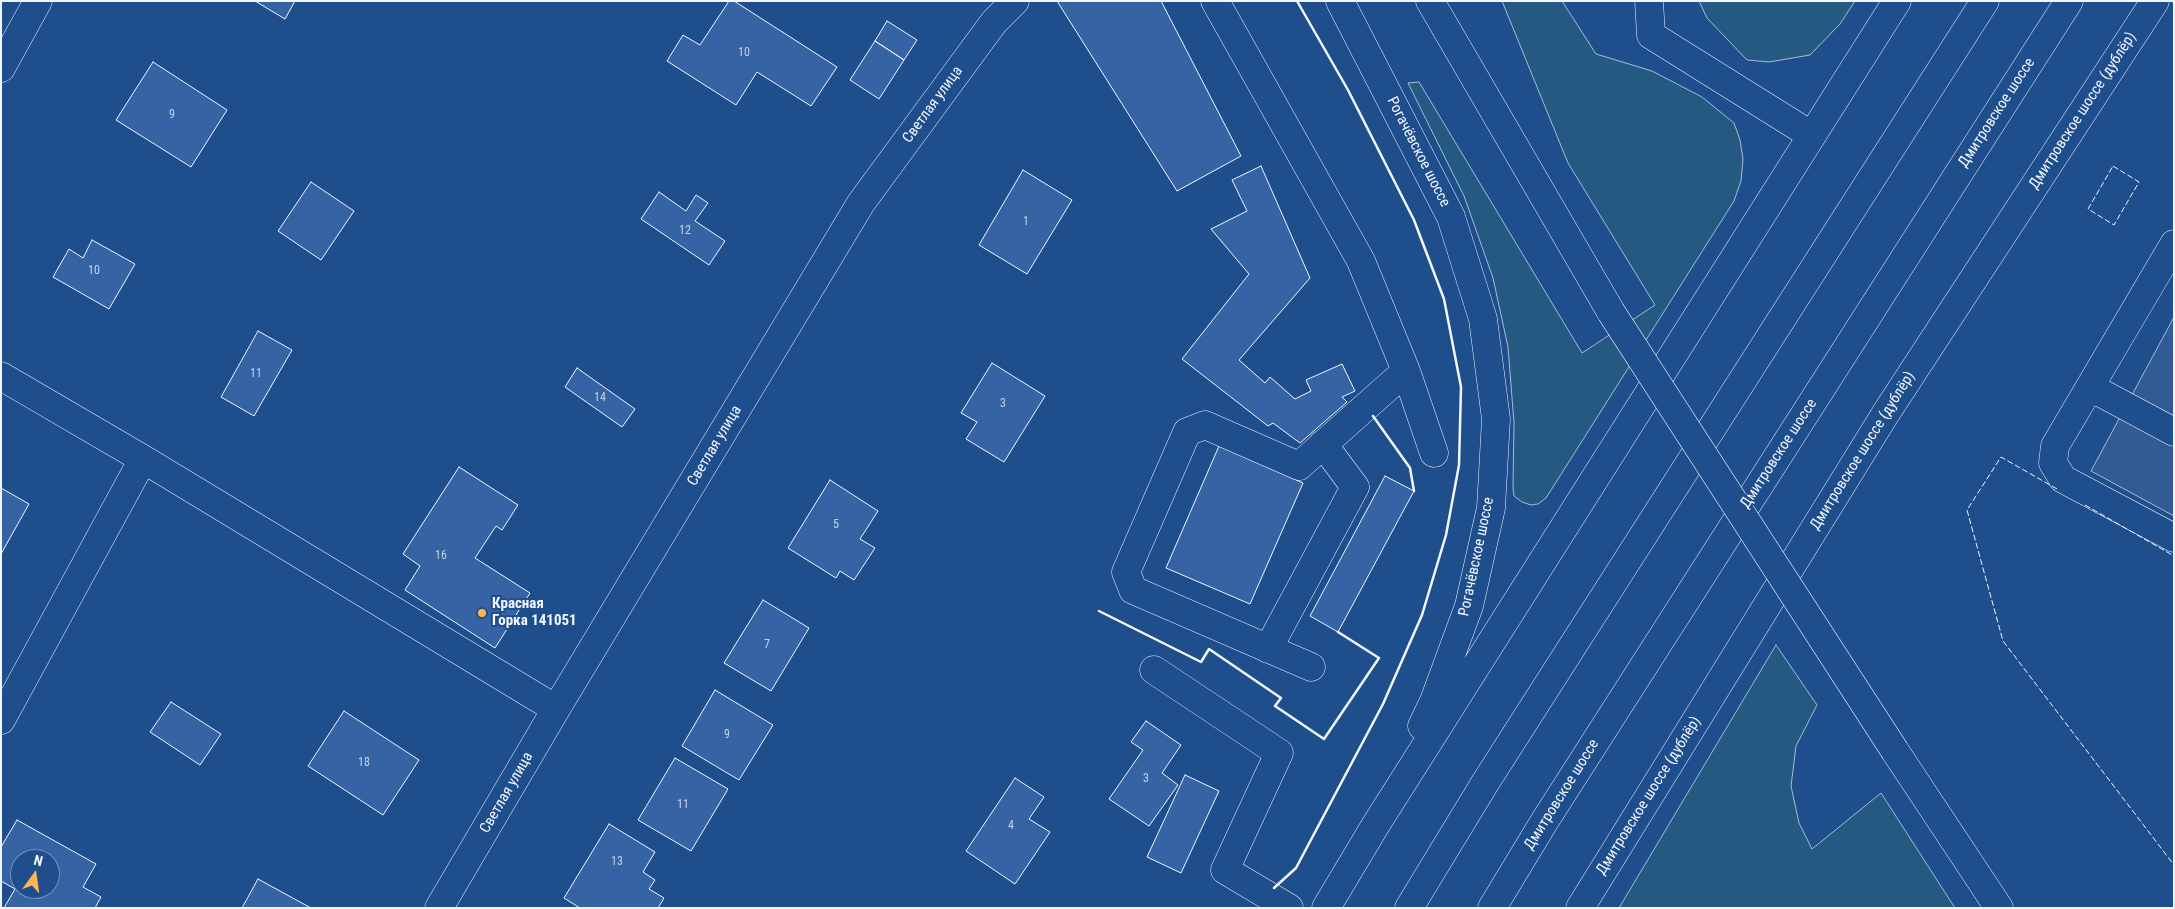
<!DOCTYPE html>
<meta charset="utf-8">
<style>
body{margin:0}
#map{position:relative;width:2175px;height:909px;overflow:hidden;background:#1f4e8c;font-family:"Roboto Condensed",sans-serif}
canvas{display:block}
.frame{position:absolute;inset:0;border:2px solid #f2f6ff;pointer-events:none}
.north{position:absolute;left:10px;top:849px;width:50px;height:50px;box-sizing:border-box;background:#1f4e8c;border:1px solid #7391ba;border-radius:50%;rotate:14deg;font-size:14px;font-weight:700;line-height:20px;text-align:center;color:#f2f6ff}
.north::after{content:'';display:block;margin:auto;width:18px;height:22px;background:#ffb74d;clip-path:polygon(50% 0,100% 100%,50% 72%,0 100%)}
</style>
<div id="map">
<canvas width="2175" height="909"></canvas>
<div class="frame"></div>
<div class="north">N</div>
</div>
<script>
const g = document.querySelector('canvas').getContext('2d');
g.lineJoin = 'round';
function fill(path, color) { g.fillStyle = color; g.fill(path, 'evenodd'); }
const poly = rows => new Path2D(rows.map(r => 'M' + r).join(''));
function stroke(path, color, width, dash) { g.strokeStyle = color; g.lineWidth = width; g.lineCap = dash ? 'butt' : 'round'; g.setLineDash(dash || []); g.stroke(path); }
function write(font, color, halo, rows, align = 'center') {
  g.font = font + ' "Roboto Condensed",sans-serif'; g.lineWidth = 4; g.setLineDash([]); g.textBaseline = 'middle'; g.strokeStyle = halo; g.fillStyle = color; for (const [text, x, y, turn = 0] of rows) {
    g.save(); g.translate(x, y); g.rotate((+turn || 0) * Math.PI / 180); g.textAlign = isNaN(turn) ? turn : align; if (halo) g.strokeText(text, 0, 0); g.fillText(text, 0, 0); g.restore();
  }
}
const green = poly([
 [1502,1,1562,1,1596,54,1652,71,1702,97,1734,123,1740,140,1743,159,1741,181,1734,201,1546,498,1538,504,1531,505,1522,502,1514,496,1513,487,1514,423,1508,347,1493,278,1464,196,1408,83,1419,82,1582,353,1655,305,1568,163,1502,1],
 [1699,1,1855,1,1840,24,1810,55,1769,62,1747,60,1707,18,1699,1],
 [1776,645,1817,705,1796,746,1791,786,1799,823,1812,849,1881,793,1955,908,1619,908,1776,645]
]);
fill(green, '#245a82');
stroke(green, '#a8bbd7', 1);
const parking = poly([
 [2174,317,2174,516,2091,471,2174,317]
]);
fill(parking, '#305b95');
stroke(parking, '#a8bbd7', 1);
const building = poly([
 [255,1,295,1,285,19,255,1],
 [729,1,734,1,837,67,811,106,757,72,736,105,667,61,683,35,700,45,729,1],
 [1057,1,1161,1,1241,156,1177,191,1057,1],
 [887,21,917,40,904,60,875,41,887,21],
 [875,41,904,60,879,99,850,80,875,41],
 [153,62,227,110,191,167,116,120,153,62],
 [1261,166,1310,278,1239,360,1265,383,1270,377,1295,399,1311,391,1306,380,1342,364,1355,391,1342,397,1347,402,1300,443,1273,423,1268,426,1182,359,1249,274,1211,229,1247,211,1232,180,1261,166],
 [1023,170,1072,200,1027,274,979,245,1023,170],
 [311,182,354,211,321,260,278,231,311,182],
 [659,192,686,211,696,195,708,203,695,221,725,241,709,265,641,219,659,192],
 [92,240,135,264,109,309,53,277,69,249,83,258,92,240],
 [258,331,292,350,254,416,221,397,258,331],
 [992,363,1045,396,1004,462,966,439,977,422,961,413,992,363],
 [577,368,635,409,622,427,565,387,577,368],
 [1219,446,1303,483,1250,604,1166,568,1219,446],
 [459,467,518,505,502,530,496,526,475,558,530,593,495,648,405,590,420,566,403,554,459,467],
 [1385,476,1414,491,1338,632,1310,616,1385,476],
 [830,480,878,511,860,539,875,548,854,580,840,571,836,578,788,548,830,480],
 [1,488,29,504,1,554,1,488],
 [763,600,809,628,771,691,724,663,763,600],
 [715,690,773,725,739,780,682,746,715,690],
 [171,702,221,734,200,765,150,732,171,702],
 [344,711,419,760,383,815,308,766,344,711],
 [1146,721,1181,745,1162,773,1178,785,1149,826,1109,799,1143,750,1131,742,1146,721],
 [675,758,728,789,691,851,638,820,675,758],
 [1185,775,1219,791,1181,873,1147,857,1185,775],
 [1015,778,1044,797,1029,819,1050,832,1015,884,966,851,1015,778],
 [17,820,96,864,83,887,101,897,95,908,4,908,15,889,1,881,1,847,17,820],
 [20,859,50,859,50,889,20,889,20,859],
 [609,824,655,852,643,872,655,880,649,889,664,898,658,908,580,908,564,898,609,824],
 [258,879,311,908,242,908,258,879]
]);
fill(building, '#3563a3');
stroke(building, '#f2f6ff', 1);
const minor = poly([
 [1215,1,1361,261,1406,371,1434,453],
 [1649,1,1651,35,1811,135],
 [1,68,38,1],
 [2174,244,2055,446,2053,463,2063,479,2174,538],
 [1,376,143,459,556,709],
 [2090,387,2174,432],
 [1268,649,1355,487,1323,444],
 [1311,667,1133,590,1126,572,1187,432,1205,425,1299,466,1406,371],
 [1154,670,1279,753,1225,870,1289,908],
 [1,720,143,459],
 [439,908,556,709,861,203,994,22,1015,1]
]);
const major = poly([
 [1340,1,1451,217,1483,319,1496,419,1491,508,1469,606,1434,701,1422,726],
 [1430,1,1611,312],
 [1895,751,1999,908],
 [1326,908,1375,826,1897,1],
 [1580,908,1886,413,2155,1]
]);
const highway = poly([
 [1409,908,1485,783,1985,1],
 [1492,908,1544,822,2069,1]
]);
stroke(minor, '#f2f6ff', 29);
stroke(major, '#f2f6ff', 29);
stroke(highway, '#f2f6ff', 29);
stroke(minor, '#1f4e8c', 28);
stroke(major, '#1f4e8c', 28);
stroke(highway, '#1f4e8c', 28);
const majorBridge = poly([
 [1611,312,1895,751]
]);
stroke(majorBridge, '#f2f6ff', 29, []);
stroke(majorBridge, '#1f4e8c', 28);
stroke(poly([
 [2113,166,2139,182,2114,225,2088,209,2113,166],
 [2057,489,2001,457,1967,510,2003,641,2174,865],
 [2085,505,2174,556]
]), '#f2f6ff', 1, [6, 2.5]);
stroke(poly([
 [1373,416,1410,468,1414,491],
 [1099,611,1201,662,1209,649,1281,698,1275,706,1324,739,1379,658,1338,632],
 [1274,888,1296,868,1383,704,1422,615,1446,535,1459,465,1461,387,1444,299,1414,220,1348,90,1297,1]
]), '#f2f6ff', 2.5);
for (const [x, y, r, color] of [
 [482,613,5,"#ffb74d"]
]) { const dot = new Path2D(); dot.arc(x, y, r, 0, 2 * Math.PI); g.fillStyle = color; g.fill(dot); stroke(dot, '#1f4e8c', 2); }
write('12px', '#c3d1e8', null, [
 ["10",744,53],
 ["9",172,115],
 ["1",1026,222],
 ["12",685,231],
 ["10",94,271],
 ["11",256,374],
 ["14",600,398],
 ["3",1003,404],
 ["5",836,525],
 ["16",441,556],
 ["7",767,645],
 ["9",727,735],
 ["18",364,763],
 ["3",1146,779],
 ["11",683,805],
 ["4",1011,826],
 ["13",617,862]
]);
write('15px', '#f2f6ff', '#1f4e8c', [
 ["Светлая улица",933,105,-54],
 ["Дмитровское шоссе (дублёр)",2083,111,-57],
 ["Дмитровское шоссе",1997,113,-57],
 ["Рогачёвское шоссе",1418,152,63],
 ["Светлая улица",715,446,-59],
 ["Дмитровское шоссе (дублёр)",1863,451,-58],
 ["Дмитровское шоссе",1779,454,-57],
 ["Рогачёвское шоссе",1477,557,-78],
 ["Светлая улица",507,793,-60],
 ["Дмитровское шоссе",1562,795,-58],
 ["Дмитровское шоссе (дублёр)",1649,796,-58]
]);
write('bold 15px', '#f2f6ff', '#1f4e8c', [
 ["Красная",492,604],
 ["Горка 141051",492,621]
], 'left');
</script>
